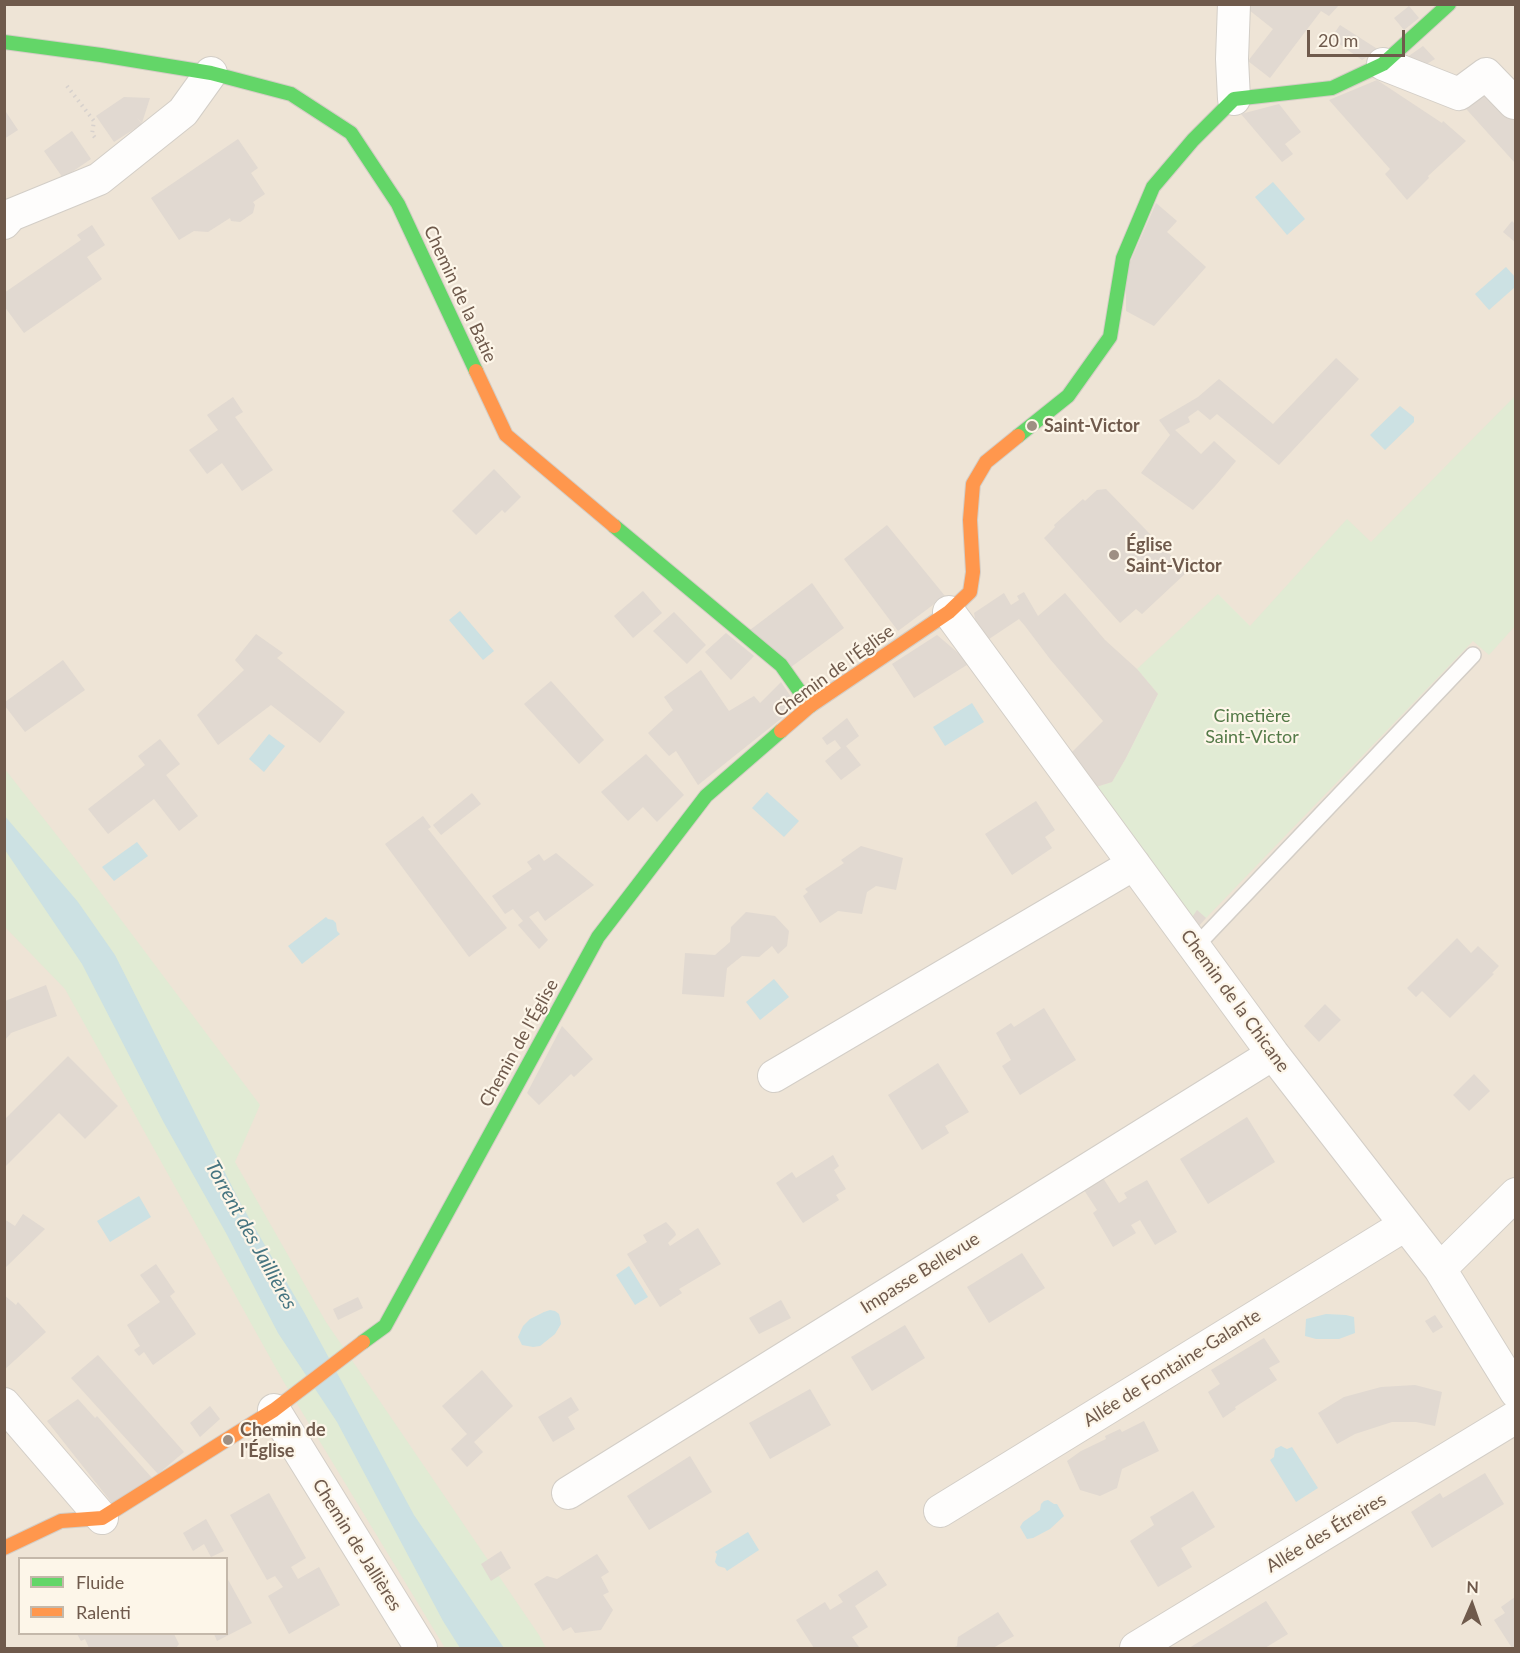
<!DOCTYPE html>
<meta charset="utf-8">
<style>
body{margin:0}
#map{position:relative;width:1520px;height:1653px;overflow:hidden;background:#f5f1e8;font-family:Lato,sans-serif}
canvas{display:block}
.frame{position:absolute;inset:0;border:6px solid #6f5a4c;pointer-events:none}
.legend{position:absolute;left:18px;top:1557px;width:210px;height:78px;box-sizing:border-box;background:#fdf6e9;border:2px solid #c4b8aa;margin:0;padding:8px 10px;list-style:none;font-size:18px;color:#6f5a4c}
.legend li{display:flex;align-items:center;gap:12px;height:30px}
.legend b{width:30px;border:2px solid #c4b8aa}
.north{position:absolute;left:1442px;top:1575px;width:60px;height:60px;-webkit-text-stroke:4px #fdf6e9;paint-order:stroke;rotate:2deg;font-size:16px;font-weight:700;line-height:24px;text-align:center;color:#6f5a4c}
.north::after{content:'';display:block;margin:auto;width:21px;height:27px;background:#6f5a4c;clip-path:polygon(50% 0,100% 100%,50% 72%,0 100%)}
.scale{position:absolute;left:1307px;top:30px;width:98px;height:27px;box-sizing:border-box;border:3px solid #6f5a4c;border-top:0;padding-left:8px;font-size:18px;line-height:21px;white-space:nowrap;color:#6f5a4c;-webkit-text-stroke:4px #fdf6e9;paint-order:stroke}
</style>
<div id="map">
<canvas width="1520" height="1653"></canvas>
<div class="frame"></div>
<ul class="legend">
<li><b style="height:8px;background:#63d668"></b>Fluide</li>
<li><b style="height:8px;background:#ff974d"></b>Ralenti</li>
</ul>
<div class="north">N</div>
<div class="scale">20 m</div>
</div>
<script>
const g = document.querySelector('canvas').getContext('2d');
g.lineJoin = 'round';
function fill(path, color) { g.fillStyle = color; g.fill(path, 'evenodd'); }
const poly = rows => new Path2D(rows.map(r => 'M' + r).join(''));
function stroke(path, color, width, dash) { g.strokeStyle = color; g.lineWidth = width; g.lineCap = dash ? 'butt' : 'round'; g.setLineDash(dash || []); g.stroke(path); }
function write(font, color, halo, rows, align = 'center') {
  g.font = font + ' Lato,sans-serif'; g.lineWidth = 4.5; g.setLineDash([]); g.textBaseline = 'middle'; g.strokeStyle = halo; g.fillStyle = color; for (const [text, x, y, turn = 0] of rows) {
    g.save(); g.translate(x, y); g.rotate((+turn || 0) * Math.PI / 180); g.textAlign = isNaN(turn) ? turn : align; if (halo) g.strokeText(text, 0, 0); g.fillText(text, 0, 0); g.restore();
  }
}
fill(poly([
 [5,5,1515,5,1515,1648,5,1648],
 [20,1558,226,1558,226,1634,20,1634]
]), '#eee4d6');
fill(poly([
 [1515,396,1515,626,1489,655,1473,641,1206,918,1197,911,1191,919,1096,787,1112,782,1126,758,1158,694,1137,669,1218,594,1250,626,1347,519,1371,542],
 [4,768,77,861,260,1105,235,1162,326,1322,539,1635,546,1648,445,1648,282,1379,65,989,5,927]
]), '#e1ebd4');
fill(poly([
 [1273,182,1305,219,1287,235,1255,197],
 [1506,267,1515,277,1515,287,1489,310,1475,294],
 [1400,406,1414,417,1414,422,1385,450,1370,435],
 [460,611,494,651,483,660,449,620],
 [972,703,984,722,945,746,933,727],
 [269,734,285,746,264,772,249,759],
 [767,792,799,821,784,837,752,808],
 [4,815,78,902,115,955,242,1206,304,1312,414,1515,504,1648,460,1648,443,1621,337,1422,278,1333,226,1233,164,1123,82,964,5,850],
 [137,842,148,856,114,881,102,867],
 [326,917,328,919,333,920,336,923,337,931,340,934,302,964,288,946],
 [774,979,789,997,760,1020,746,1002],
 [139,1196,151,1217,110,1242,97,1221],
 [629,1266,648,1297,635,1305,616,1275],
 [550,1310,555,1311,559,1314,560,1318,561,1324,555,1334,540,1346,533,1347,522,1345,518,1337,523,1326,530,1319,544,1312],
 [1326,1314,1346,1315,1354,1317,1355,1333,1339,1339,1316,1339,1305,1336,1306,1319],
 [1281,1446,1287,1449,1292,1447,1318,1488,1296,1502,1270,1460,1274,1457,1275,1449],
 [1048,1500,1054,1504,1057,1504,1064,1516,1050,1529,1033,1538,1027,1539,1020,1527,1023,1522,1040,1510,1041,1504,1044,1501],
 [748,1532,759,1550,727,1571,725,1568,718,1566,715,1562,717,1554,715,1552]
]), '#cce1e3');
fill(poly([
 [1246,4,1340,4,1329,16,1321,11,1270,78,1248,61,1273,29,1244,6],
 [1409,6,1419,18,1404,30,1394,18],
 [1340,25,1379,50,1362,60,1331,38],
 [1423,46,1435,59,1417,70,1406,58],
 [1377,80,1442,123,1443,121,1466,141,1428,176,1429,178,1407,200,1385,174,1390,169,1329,100],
 [1484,83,1515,115,1515,163,1459,101],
 [124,97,150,98,142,123,137,118,142,124,114,142,96,116],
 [1279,104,1301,132,1285,144,1293,154,1282,162,1241,114],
 [4,109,18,130,4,139],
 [72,131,91,159,63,178,44,151],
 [238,139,258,168,251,173,265,194,253,202,255,205,253,213,240,222,231,221,230,218,208,232,194,231,179,240,151,198],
 [1156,203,1177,221,1167,232,1206,267,1154,326,1126,311,1126,272],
 [1512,221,1515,224,1515,242,1503,232],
 [92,225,105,245,87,257,102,279,24,333,4,306,4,293,81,240,77,235],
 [1336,358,1359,379,1279,465,1217,414,1210,420,1198,410,1188,417,1190,422,1175,430,1201,454,1214,441,1236,461,1216,485,1193,510,1141,473,1170,435,1159,420,1198,397,1219,379,1273,424],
 [233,397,243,412,235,417,273,470,242,491,222,463,207,474,189,450,218,430,207,415],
 [494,469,521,497,505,513,502,510,476,535,452,511],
 [1106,489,1187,572,1142,614,1136,609,1120,623,1044,538,1055,527,1054,525,1083,499,1085,501,1097,490],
 [887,525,945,596,898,631,844,559],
 [812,583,844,628,791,667,750,630],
 [643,591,662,613,633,638,614,616],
 [1024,592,1038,616,1065,593,1105,640,1137,669,1158,694,1126,758,1112,782,1096,787,1070,754,1103,721,1050,659,1025,626,1019,619,983,643,978,636,974,613,1004,593,1011,605,1019,600,1017,596],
 [674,612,706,645,687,664,653,631],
 [726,633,754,656,731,680,705,652],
 [256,634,283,653,277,658,345,712,320,743,271,705,218,745,197,715,244,670,235,660],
 [937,635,970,663,914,698,892,664],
 [63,660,85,690,25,732,5,706,5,702],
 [701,670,729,711,754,696,760,703,781,682,797,706,698,785,676,751,669,756,648,733,673,710,664,697],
 [551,681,604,740,579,764,524,704],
 [847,718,859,736,846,746,861,765,841,780,825,761,841,748,835,740,827,745,822,738],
 [160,739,180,764,166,775,198,816,179,831,154,799,108,834,88,809,145,765,138,756],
 [646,754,684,795,657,822,643,807,628,821,601,792],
 [472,793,481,804,441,835,433,825],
 [1036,801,1055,830,1045,837,1052,848,1012,875,985,834],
 [423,816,431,827,428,829,507,928,469,957,385,844],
 [861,846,903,858,896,890,876,886,867,892,862,914,838,911,820,923,803,896,808,892,805,889,844,863,841,860],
 [556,853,594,885,545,921,538,911,529,917,548,940,539,949,518,925,523,921,513,909,505,914,492,896,532,869,527,862,539,854,544,861],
 [1197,910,1206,918,1198,927,1191,919],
 [746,912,775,916,789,931,787,946,778,954,772,946,759,957,742,956,727,968,724,997,682,994,685,953,715,955,730,942,731,927],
 [1457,938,1471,953,1478,946,1499,966,1492,973,1494,974,1450,1018,1422,991,1416,997,1407,988],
 [46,985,57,1016,11,1033,5,1040,5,1001],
 [1325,1004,1341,1020,1319,1042,1304,1026],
 [1044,1008,1076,1060,1020,1095,1002,1066,1011,1060,996,1033,1011,1023,1014,1027],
 [562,1026,593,1059,574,1077,571,1074,539,1105,527,1093],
 [68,1056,118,1106,85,1139,59,1113,6,1166,4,1165,4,1120],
 [938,1063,969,1112,945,1126,949,1133,922,1150,888,1095],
 [1474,1074,1490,1091,1469,1111,1453,1095],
 [1247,1117,1275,1162,1208,1204,1180,1159],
 [833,1155,839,1166,834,1170,846,1189,836,1195,839,1200,803,1223,776,1183,792,1172,796,1178],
 [1103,1178,1119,1203,1127,1198,1124,1193,1147,1180,1177,1232,1155,1245,1140,1220,1131,1225,1136,1233,1113,1247,1093,1213,1097,1210,1084,1190],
 [23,1214,45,1229,4,1269,4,1219,15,1226],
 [666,1222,675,1232,676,1235,668,1243,670,1246,698,1228,721,1264,679,1289,682,1293,660,1307,627,1254,647,1242,643,1235],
 [1022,1253,1045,1288,989,1323,967,1287],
 [156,1264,175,1292,170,1296,196,1334,153,1365,144,1352,139,1356,134,1350,140,1346,127,1325,160,1302,140,1275],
 [4,1295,16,1305,18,1302,46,1332,4,1370],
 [358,1297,363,1308,338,1320,333,1309],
 [781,1300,791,1318,759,1334,749,1318],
 [1435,1315,1443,1327,1433,1333,1425,1321],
 [905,1325,925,1358,872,1391,851,1357],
 [1264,1338,1280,1362,1269,1368,1277,1380,1235,1407,1236,1409,1223,1418,1208,1392,1220,1384,1211,1370],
 [98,1355,184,1452,158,1474,71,1378],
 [482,1370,513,1406,474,1442,483,1452,467,1467,451,1449,467,1434,442,1406],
 [1415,1385,1442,1392,1435,1426,1416,1422,1392,1422,1355,1434,1337,1444,1318,1413,1344,1397,1381,1387],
 [810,1389,831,1425,770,1459,749,1423],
 [571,1397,579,1410,568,1417,575,1429,553,1442,538,1417],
 [78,1399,95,1418,97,1416,152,1478,112,1503,47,1421],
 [210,1406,220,1419,200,1437,190,1423],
 [1144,1421,1159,1451,1122,1469,1117,1488,1100,1496,1080,1490,1067,1461,1081,1451,1106,1439,1105,1436,1120,1429,1122,1432],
 [690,1456,712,1492,649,1530,627,1496],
 [1485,1473,1504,1504,1432,1548,1411,1512,1440,1493,1443,1498],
 [1193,1491,1215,1527,1181,1548,1192,1567,1158,1587,1130,1541,1154,1525,1150,1517],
 [269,1493,306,1558,291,1567,298,1579,319,1567,340,1605,289,1634,268,1596,283,1587,275,1576,267,1580,230,1515],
 [206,1519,224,1551,211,1557,204,1544,193,1551,183,1533],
 [501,1551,511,1568,491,1581,481,1564],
 [597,1554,609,1572,601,1577,609,1592,603,1595,613,1610,601,1630,575,1633,571,1627,563,1631,534,1584,547,1576,557,1579],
 [877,1570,887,1585,855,1606,868,1627,852,1637,859,1647,857,1648,836,1648,835,1647,814,1648,796,1620,825,1602,830,1610,843,1602,838,1595],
 [226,1576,252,1623,217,1641,214,1634,226,1634],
 [1515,1597,1515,1648,1512,1648,1494,1620,1505,1613,1501,1607],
 [1266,1601,1288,1634,1265,1648,1189,1648],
 [998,1612,1014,1636,993,1648,952,1648,957,1646,958,1637],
 [77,1634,174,1634,179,1644,176,1648,89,1648,85,1639,81,1641]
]), '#e1d9d1');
const lane = poly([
 [1195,947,1473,655]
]);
const street = poly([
 [1234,4,1232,59,1234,99],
 [1383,64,1459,94,1486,74,1514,103],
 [4,223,11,215,99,179,183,112,211,73],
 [949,612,1273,1054,1440,1269,1516,1392],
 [774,1076,1134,864],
 [1440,1269,1516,1194],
 [4,1404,102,1518],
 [274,1410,421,1648],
 [568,1493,1273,1054],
 [940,1511,1405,1225],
 [1136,1648,1516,1417]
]);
const fast = poly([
 [4,42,101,55,211,73,291,94,351,133,398,204,476,371],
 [1018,436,1068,396,1110,337,1123,258,1153,187,1193,140,1234,99,1332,88,1383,64,1449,4],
 [614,526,781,665,810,706],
 [363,1342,385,1326,598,937,706,796,781,731]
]);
const slow = poly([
 [476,371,506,435,614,526],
 [781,731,810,706,949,612,970,592,973,572,970,520,973,484,986,462,1018,436],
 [4,1548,61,1521,102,1518,274,1410,363,1342]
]);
stroke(lane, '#d3cec7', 18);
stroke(street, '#d3cec7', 34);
stroke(fast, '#d4cdc5', 16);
stroke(slow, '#d4cdc5', 16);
stroke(poly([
 [67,86,94,121,92,134,97,140]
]), '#d7d1cd', 4, [1.5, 4.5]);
stroke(lane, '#fefdfc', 15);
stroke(street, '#fefdfc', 32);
stroke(fast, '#63d668', 14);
stroke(slow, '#ff974d', 14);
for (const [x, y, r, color] of [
 [1032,426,6,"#9e8f83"],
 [1114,555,6,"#9e8f83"],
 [228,1440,6,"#9e8f83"]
]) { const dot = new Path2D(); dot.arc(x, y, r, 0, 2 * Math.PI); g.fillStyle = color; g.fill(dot); stroke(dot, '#fdf6e9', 2); }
write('18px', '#6f5a4c', '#fdf6e9', [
 ["Chemin de la Batie",460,294,65],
 ["Chemin de l'Église",834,671,-36],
 ["Chemin de la Chicane",1235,1001,54],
 ["Chemin de l'Église",519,1043,-61],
 ["Impasse Bellevue",920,1273,-32],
 ["Allée de Fontaine-Galante",1172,1368,-32],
 ["Allée des Étreires",1326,1533,-31],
 ["Chemin de Jallières",357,1545,58]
]);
write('bold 18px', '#6f5a4c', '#fdf6e9', [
 ["Saint-Victor",1044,426],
 ["Église",1126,545],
 ["Saint-Victor",1126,566],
 ["Chemin de",240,1430],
 ["l'Église",240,1451]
], 'left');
write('18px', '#547a48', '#fdf6e9', [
 ["Cimetière",1252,716],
 ["Saint-Victor",1252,737]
]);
write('italic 20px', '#477581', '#fdf6e9', [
 ["Torrent des Jaillières",251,1235,61]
]);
</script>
